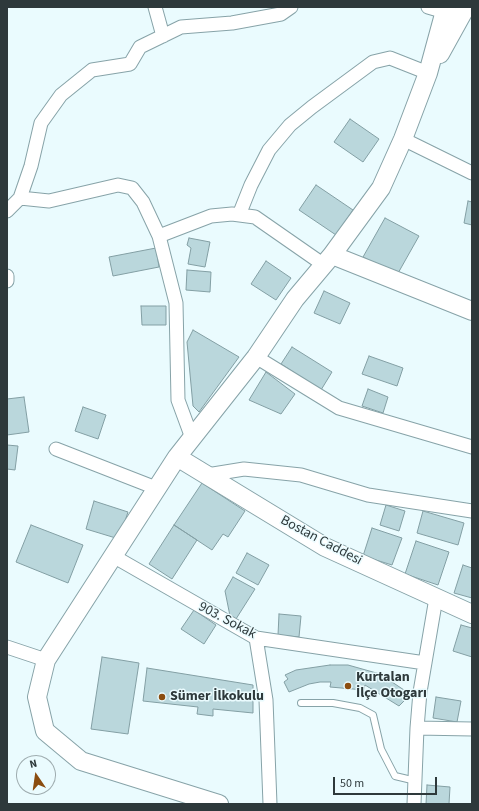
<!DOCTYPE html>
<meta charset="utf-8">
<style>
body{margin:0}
#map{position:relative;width:479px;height:811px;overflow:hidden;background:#eafbfe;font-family:"Source Sans 3",sans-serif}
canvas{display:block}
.frame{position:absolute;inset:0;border:8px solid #2e393b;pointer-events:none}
.north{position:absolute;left:16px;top:755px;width:40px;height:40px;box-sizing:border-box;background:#eafbfe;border:1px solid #9fadb0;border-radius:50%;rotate:347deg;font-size:11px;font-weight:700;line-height:16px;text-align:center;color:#2e393b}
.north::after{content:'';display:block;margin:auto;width:14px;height:18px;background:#8b4d10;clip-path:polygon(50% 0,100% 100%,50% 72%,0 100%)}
.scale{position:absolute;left:333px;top:777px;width:104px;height:18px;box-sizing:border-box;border:2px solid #2e393b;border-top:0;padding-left:5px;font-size:12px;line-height:14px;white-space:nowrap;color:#2e393b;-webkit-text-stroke:3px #eafbfe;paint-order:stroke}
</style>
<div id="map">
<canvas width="479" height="811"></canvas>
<div class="frame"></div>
<div class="north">N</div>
<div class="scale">50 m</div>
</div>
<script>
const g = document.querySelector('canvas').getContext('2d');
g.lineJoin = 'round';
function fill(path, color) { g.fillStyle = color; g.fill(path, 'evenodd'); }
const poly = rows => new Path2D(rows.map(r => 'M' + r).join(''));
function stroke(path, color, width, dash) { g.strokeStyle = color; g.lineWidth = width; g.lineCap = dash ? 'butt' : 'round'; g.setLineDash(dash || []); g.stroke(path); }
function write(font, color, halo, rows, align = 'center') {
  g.font = font + ' "Source Sans 3",sans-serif'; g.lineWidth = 3; g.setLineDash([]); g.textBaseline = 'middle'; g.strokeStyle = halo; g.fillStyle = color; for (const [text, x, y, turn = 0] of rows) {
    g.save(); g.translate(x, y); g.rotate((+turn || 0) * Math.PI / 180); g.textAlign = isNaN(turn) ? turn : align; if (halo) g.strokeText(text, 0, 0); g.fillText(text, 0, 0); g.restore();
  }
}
const building = poly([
 [350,119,379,139,363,162,334,142,350,119],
 [316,185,353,210,336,235,299,210,316,185],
 [468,201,472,202,472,225,464,223,468,201],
 [385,218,419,236,397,275,363,257,385,218],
 [189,238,210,242,205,267,188,264,191,248,187,245,189,238],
 [156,248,159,267,113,276,109,257,156,248],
 [266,261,291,278,276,300,251,284,266,261],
 [187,270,211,272,210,292,186,290,187,270],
 [324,291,350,303,340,324,314,313,324,291],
 [141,306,166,306,166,325,142,325,141,306],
 [193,330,239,357,199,412,193,406,187,342,193,330],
 [292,347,332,372,321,390,281,364,292,347],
 [369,356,403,368,397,386,362,374,369,356],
 [266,372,295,394,281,414,249,400,266,372],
 [368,389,388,397,383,413,362,406,368,389],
 [24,397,29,432,7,435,7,399,24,397],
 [83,407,106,415,98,439,75,431,83,407],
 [7,445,18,446,15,470,7,469,7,445],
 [202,483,245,511,228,537,223,534,212,550,174,525,202,483],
 [94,501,128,512,119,539,86,529,94,501],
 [386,505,405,511,399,531,380,525,386,505],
 [423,511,464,523,458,545,417,533,423,511],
 [31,525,83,545,68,583,16,562,31,525],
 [174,525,197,540,172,579,149,564,174,525],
 [372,528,402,538,392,565,363,556,372,528],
 [416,541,449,552,438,585,405,574,416,541],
 [247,553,269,565,258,585,236,573,247,553],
 [463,565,472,568,472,598,454,593,463,565],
 [233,577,255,589,236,619,230,616,225,591,233,577],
 [194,610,216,625,204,644,181,629,194,610],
 [279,614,301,616,299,637,278,635,279,614],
 [461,625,472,628,472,657,453,651,461,625],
 [102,657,139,663,128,734,91,729,102,657],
 [330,665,348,665,380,674,407,692,404,695,408,697,399,706,365,685,364,690,330,687,331,682,320,682,309,684,289,692,284,682,288,679,285,675,296,670,330,665],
 [147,668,253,685,253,713,213,709,213,716,197,714,198,707,143,701,147,668],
 [436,697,461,701,457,722,433,718,436,697],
 [427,785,450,787,449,804,426,804,427,785]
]);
fill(building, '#bad7dc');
stroke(building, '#839fa4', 1);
const lane = poly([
 [301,703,333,703,360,708,373,715,381,749,395,776,416,781]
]);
const street = poly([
 [155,7,163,36],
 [428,7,452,14],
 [403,139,472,173],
 [20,198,49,201,118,185,132,188,143,202,159,236,176,303,178,400,192,438],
 [7,211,20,198,31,166,41,123,61,95,92,70,130,64,140,47,181,27,232,23,281,14,291,7],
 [239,215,251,185,269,150,290,125,312,107,373,62,390,58,428,73],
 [159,236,211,216,232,214,255,217,324,265],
 [7,276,7,281],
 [256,357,339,408,472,447],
 [56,449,156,488],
 [207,475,244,469,301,475,368,495,472,511],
 [113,556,256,638,425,663],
 [256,638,266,700,270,804],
 [7,647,46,660],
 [417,728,472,729],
 [414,804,417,728,420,692,436,598]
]);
const secondary = poly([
 [440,54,466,7],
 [332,255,472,311],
 [177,457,325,547,472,614],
 [219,804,81,761,45,731,37,697,46,660,177,457,256,357,295,299,332,255,381,188,403,139,428,73,446,7]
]);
stroke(lane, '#87a3a8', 8);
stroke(street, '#87a3a8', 15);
stroke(secondary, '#87a3a8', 20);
stroke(lane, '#fff', 6);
stroke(street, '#fff', 13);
stroke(secondary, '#fff', 18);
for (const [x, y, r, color] of [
 [348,686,4,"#8b4d10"],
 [162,697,4,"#8b4d10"]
]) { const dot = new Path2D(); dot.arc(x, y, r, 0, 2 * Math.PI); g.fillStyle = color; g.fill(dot); stroke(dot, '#eafbfe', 1.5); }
write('14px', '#2e393b', '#eafbfe', [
 ["Bostan Caddesi",321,541,28],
 ["903. Sokak",227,621,28]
]);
write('bold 14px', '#2e393b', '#eafbfe', [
 ["Kurtalan",356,678],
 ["İlçe Otogarı",356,694],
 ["Sümer İlkokulu",170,697]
], 'left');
</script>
